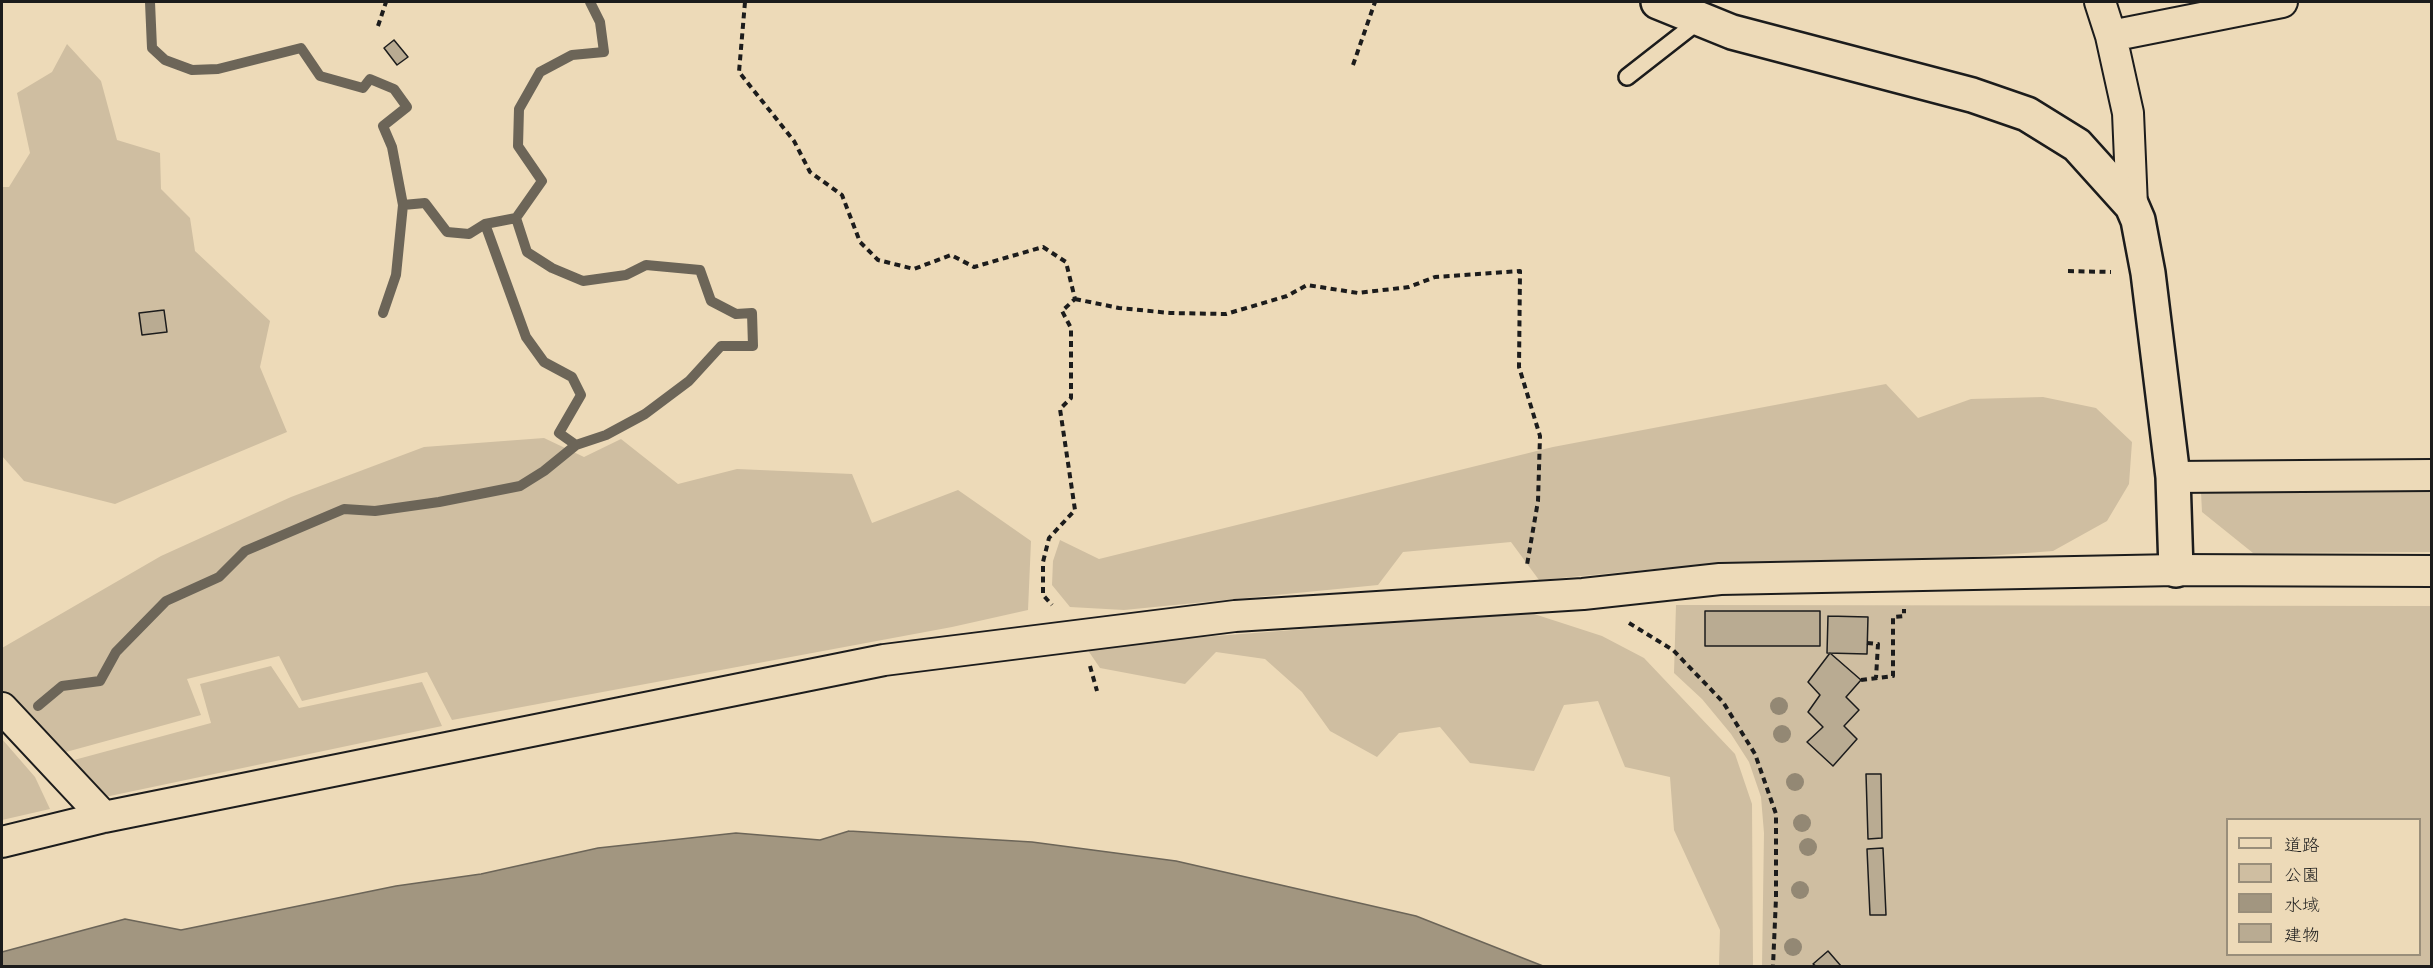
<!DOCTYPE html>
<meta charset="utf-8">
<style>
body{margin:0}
#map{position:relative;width:2433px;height:968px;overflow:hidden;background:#eddab8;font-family:"Shantell Sans","Klee One",sans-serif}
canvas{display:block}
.frame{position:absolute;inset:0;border:3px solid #1c1c1c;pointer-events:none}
.legend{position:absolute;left:2226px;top:818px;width:195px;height:138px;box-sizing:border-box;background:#eddab8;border:2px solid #998e7a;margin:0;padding:8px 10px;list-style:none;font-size:18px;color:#1c1c1c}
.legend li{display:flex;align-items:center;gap:12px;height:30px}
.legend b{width:30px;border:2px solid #998e7a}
</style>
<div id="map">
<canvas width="2433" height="968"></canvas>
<div class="frame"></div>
<ul class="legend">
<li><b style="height:8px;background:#eddab8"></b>道路</li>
<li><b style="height:16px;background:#cfbea1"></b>公園</li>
<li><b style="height:16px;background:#a29680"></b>水域</li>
<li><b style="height:16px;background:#b9ab92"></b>建物</li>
</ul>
</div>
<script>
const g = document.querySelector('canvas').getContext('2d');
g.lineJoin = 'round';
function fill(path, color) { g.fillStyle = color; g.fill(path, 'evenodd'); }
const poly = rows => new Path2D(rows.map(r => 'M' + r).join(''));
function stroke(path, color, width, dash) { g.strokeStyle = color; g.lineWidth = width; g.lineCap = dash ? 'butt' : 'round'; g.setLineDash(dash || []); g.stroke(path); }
fill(poly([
 [67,44,101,81,117,140,160,153,161,189,190,218,195,251,270,321,260,367,287,432,115,504,24,481,2,456,2,187,9,187,30,153,17,93,52,72],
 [1886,384,1918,418,1971,399,2043,397,2096,408,2132,442,2129,484,2107,521,2053,551,1946,559,1667,568,1539,580,1511,542,1403,552,1378,585,1124,610,1070,607,1052,585,1053,561,1060,540,1099,559,1553,447],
 [544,438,584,457,621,439,678,484,737,469,852,474,872,523,958,490,1031,541,1028,610,952,627,452,720,427,672,302,701,279,656,187,679,201,715,66,752,2,692,2,648,161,556,291,497,424,447],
 [2431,490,2431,552,2253,553,2202,512,2201,492],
 [1676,605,2431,606,2431,966,1762,966,1764,833,1761,797,1749,762,1731,734,1702,699,1674,673],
 [2228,820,2420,820,2420,954,2228,954],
 [1528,612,1602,636,1644,658,1735,754,1752,804,1753,966,1719,966,1720,930,1674,830,1670,777,1625,767,1598,701,1564,705,1534,771,1470,763,1440,727,1399,733,1377,757,1330,731,1302,692,1265,659,1216,652,1185,684,1100,668,1085,646],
 [271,666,299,708,422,682,442,726,105,797,74,760,211,723,200,684],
 [2,739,35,777,50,809,2,820]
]), '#cfbea1');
const water = poly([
 [849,831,1032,842,1176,861,1416,916,1543,966,2,966,2,952,125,919,181,930,396,886,481,874,598,848,736,833,820,840,849,831]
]);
fill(water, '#a29680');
stroke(water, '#6c6558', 1.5);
stroke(poly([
 [516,218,542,181,518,146,519,109,540,72,572,55,604,52,600,22,590,2],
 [485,224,526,337,544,362,572,377,581,395,559,433,576,445],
 [383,313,396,275,403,205],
 [38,706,62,686,100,681,116,652,166,601,219,577,245,551,344,509,375,511,439,502,520,486,544,471,576,445,606,435,645,414,689,381,721,346,753,346,752,313,736,314,711,301,700,270,646,265,626,275,583,281,552,268,527,252,516,218,485,224,469,234,447,232,425,203,403,205,392,147,383,126,407,107,394,89,370,79,363,88,320,76,301,48,218,69,192,70,165,60,152,48,150,2]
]), '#6c6558', 10);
const building = poly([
 [394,40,408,57,397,65,384,48,394,40],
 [164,310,167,332,142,335,139,313,164,310],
 [1705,611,1820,611,1820,646,1705,646,1705,611],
 [1828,616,1868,617,1867,654,1827,653,1828,616],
 [1830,653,1861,680,1846,697,1859,710,1844,726,1857,739,1833,766,1807,742,1823,727,1808,712,1820,695,1808,682,1830,653],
 [1866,774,1881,774,1882,838,1868,839,1866,774],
 [1883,848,1886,915,1870,915,1867,849,1883,848],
 [1828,951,1841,966,1816,966,1813,964,1828,951]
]);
fill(building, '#b9ab92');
stroke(building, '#1c1c1c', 1.5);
const service = poly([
 [1627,77,1700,20]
]);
const minor = poly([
 [2100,2,2111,36,2128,113,2132,206],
 [2111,36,2282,2],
 [2173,477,2432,475],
 [2,708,104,817],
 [2,842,104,817,884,660,1235,616,1583,594,1720,579,2176,570,2432,571]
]);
const tertiary = poly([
 [1658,2,1732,32,1972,95,2027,114,2077,145,2132,206,2138,220,2148,273,2173,477,2176,570]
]);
stroke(service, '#1c1c1c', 20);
stroke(minor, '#1c1c1c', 34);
stroke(tertiary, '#1c1c1c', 38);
stroke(poly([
 [745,2,739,72,794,141,810,172,842,195,860,242,878,260,914,269,951,255,974,267,1043,247,1066,262,1075,299,1062,311,1071,328,1071,398,1060,409,1075,510,1049,538,1043,562,1043,595,1052,605],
 [378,26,386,2],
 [1353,65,1375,2],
 [2068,271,2111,272],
 [1075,299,1119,308,1170,313,1226,314,1287,296,1307,285,1358,293,1409,287,1435,277,1520,271,1519,367,1540,436,1538,501,1527,565],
 [1629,623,1673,650,1723,702,1755,754,1776,814,1776,898,1773,966],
 [1867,643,1878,644,1876,678],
 [1090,666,1097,691],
 [1861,680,1893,676,1893,617,1904,616,1904,609]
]), '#1c1c1c', 4, [6, 4.5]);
stroke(service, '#eddab8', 15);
stroke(minor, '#eddab8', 30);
stroke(tertiary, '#eddab8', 33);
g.fillStyle = '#938874';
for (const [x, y] of [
 [1779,706],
 [1782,734],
 [1795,782],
 [1802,823],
 [1808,847],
 [1800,890],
 [1793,947]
]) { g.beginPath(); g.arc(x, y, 9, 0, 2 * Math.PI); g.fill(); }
</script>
